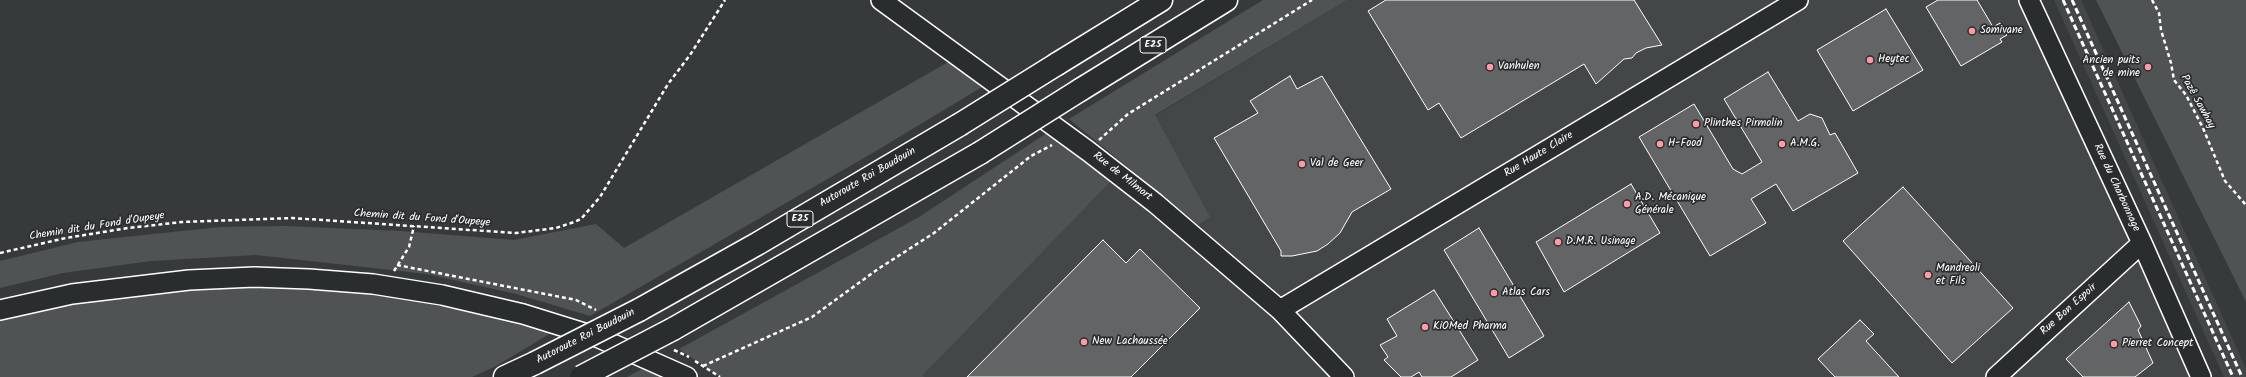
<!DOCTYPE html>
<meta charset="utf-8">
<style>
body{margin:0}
canvas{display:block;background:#373a3b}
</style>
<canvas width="2246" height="377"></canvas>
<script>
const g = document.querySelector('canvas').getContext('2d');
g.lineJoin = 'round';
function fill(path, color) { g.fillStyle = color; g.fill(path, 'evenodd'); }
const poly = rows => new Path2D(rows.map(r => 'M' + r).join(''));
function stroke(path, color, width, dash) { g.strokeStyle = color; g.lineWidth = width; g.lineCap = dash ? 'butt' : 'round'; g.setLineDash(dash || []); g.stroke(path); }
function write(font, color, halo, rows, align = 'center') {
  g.font = font + ' Kalam,sans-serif'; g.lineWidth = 3.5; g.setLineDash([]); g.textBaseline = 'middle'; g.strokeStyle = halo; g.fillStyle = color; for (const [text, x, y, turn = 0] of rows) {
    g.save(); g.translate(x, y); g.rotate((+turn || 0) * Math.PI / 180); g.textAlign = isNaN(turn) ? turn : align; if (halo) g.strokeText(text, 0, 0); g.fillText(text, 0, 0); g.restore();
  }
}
fill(poly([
 [1347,0,2029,0,2199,377,924,377,923,375,1113,178,1186,234,1209,217,1155,116],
 [2054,0,2081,0,2246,369,2246,377,2224,377]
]), '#444748');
fill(poly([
 [1263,0,1347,0,1155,115,1210,217,1198,225,1069,119],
 [2096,0,2246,0,2246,302],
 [950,61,982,87,876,151,590,316,516,294,427,274,256,255,151,261,63,273,0,288,0,261,78,242,220,227,285,226,400,231,514,240,596,224,624,248],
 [1050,131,1111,181,923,375,924,377,720,377,679,349,919,217],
 [241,287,317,288,399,298,478,314,551,333,496,366,472,377,0,377,0,316,74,302,159,290],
 [644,368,660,377,627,377]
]), '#505354');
const building = poly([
 [1386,0,1634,0,1662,45,1646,48,1636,53,1632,58,1624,59,1596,84,1584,64,1461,138,1439,103,1428,110,1368,11,1386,0],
 [1938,0,1977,0,1993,27,2000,23,2007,35,2000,39,2002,42,1961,66,1926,7,1938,0],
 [1886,9,1923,70,1853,111,1817,50,1886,9],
 [1768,72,1798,121,1810,114,1822,118,1830,135,1835,133,1858,173,1793,211,1776,184,1751,199,1766,223,1710,256,1639,137,1694,104,1733,169,1742,174,1762,162,1724,99,1768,72],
 [1290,76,1297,89,1322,76,1391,189,1352,212,1340,233,1328,244,1317,251,1292,256,1281,256,1281,251,1214,138,1258,113,1250,101,1290,76],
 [1631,184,1660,233,1564,292,1536,242,1631,184],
 [1903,187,2013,308,1952,363,1843,241,1903,187],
 [1479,228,1544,336,1509,358,1444,250,1479,228],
 [1103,240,1126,263,1140,249,1200,308,1131,377,967,377,1103,240],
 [1434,290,1478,360,1451,377,1422,377,1419,372,1411,377,1401,377,1384,360,1388,357,1380,345,1397,336,1387,319,1434,290],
 [2129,302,2141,326,2138,330,2153,363,2135,377,2083,377,2066,359,2129,302],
 [1860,320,1874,334,1866,341,1899,377,1835,377,1818,359,1860,320]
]);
fill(building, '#636465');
stroke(building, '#fff', 1);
const minor = poly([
 [881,0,1088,151,1155,203,1280,310,1344,377],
 [2029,0,2142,243,2201,377],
 [0,310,72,294,189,280,254,277,309,279,373,284,442,295,523,314,597,337,687,377],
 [1280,310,1798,0],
 [1996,377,2142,243]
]);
const highway = poly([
 [1057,64,1161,0],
 [1080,90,1226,0],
 [639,310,757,244,959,125],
 [673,329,980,153],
 [505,377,535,363]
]);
stroke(minor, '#fff', 22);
stroke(highway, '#fff', 25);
stroke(poly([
 [2152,0,2159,13,2161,30,2171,63,2174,80,2186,95,2203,128,2225,181,2246,205],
 [1099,140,1128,114,1312,0],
 [0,253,66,238,128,228,182,222,292,218,516,233,556,228,574,222,581,219,600,197,668,84,690,55,725,0],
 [397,265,576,300,596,310],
 [394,271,409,247,414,226],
 [674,350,689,357],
 [695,361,720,377],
 [703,366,812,317,878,269,934,233,1031,156,1052,145]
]), '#fff', 2.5, [4, 3]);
stroke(minor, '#2a2d2e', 19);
stroke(highway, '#2a2d2e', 22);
stroke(poly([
 [2063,0,2233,377],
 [2072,0,2242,377]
]), '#fff', 3, [6, 3]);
const highwayBridge = poly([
 [959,125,1057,64],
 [980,153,1080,90],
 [535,363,639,310],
 [581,377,673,329]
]);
stroke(highwayBridge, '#fff', 25, []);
stroke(highwayBridge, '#2a2d2e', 22);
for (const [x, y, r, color] of [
 [1972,31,4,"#ff9aa2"],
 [1870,60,4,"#ff9aa2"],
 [1490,67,4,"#ff9aa2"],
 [2148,67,4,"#ff9aa2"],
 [1696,124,4,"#ff9aa2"],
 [1660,144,4,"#ff9aa2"],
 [1782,144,4,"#ff9aa2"],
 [1302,164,4,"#ff9aa2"],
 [1627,204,4,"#ff9aa2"],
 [1558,242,4,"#ff9aa2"],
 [1928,275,4,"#ff9aa2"],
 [1494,293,4,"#ff9aa2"],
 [1425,327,4,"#ff9aa2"],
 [1084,342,4,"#ff9aa2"],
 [2114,344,4,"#ff9aa2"]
]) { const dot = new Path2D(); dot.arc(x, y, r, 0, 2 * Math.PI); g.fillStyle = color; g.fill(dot); stroke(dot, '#2a2d2e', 1.5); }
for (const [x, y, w] of [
 [1153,45,26],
 [800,219,26]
]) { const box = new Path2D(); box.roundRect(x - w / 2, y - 8, w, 16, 3); g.fillStyle = '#2a2d2e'; g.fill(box); stroke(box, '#fff', 1); }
write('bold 10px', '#fff', null, [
 ["E25",1153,45],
 ["E25",800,219]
]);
write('11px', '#fff', '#2a2d2e', [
 ["Somivane",1980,31],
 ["Heytec",1878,60],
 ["Ancien puits",2140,61,"right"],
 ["de mine",2140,74,"right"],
 ["Vanhulen",1498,67],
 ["Plinthes Pirmolin",1704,124],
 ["H-Food",1668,144],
 ["A.M.G.",1790,144],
 ["Val de Geer",1310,164],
 ["A.D. Mécanique",1635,198],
 ["Générale",1635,211],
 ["D.M.R. Usinage",1566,242],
 ["Mandreoli",1936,269],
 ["et Fils",1936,282],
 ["Atlas Cars",1502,293],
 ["KiOMed Pharma",1433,327],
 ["New Lachaussée",1092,342],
 ["Pierret Concept",2122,344]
], 'left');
write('11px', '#fff', '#2a2d2e', [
 ["Pazê Sawhay",2197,102,61],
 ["Rue Haute Claire",1539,155,-31],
 ["Rue de Milmort",1122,177,38],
 ["Autoroute Roi Baudouin",868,178,-30],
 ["Rue du Charbonnage",2116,188,65],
 ["Chemin dit du Fond d'Oupeye",422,219,4],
 ["Chemin dit du Fond d'Oupeye",97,227,-9],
 ["Rue Bon Espoir",2069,310,-42],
 ["Autoroute Roi Baudouin",586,337,-27]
]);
</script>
